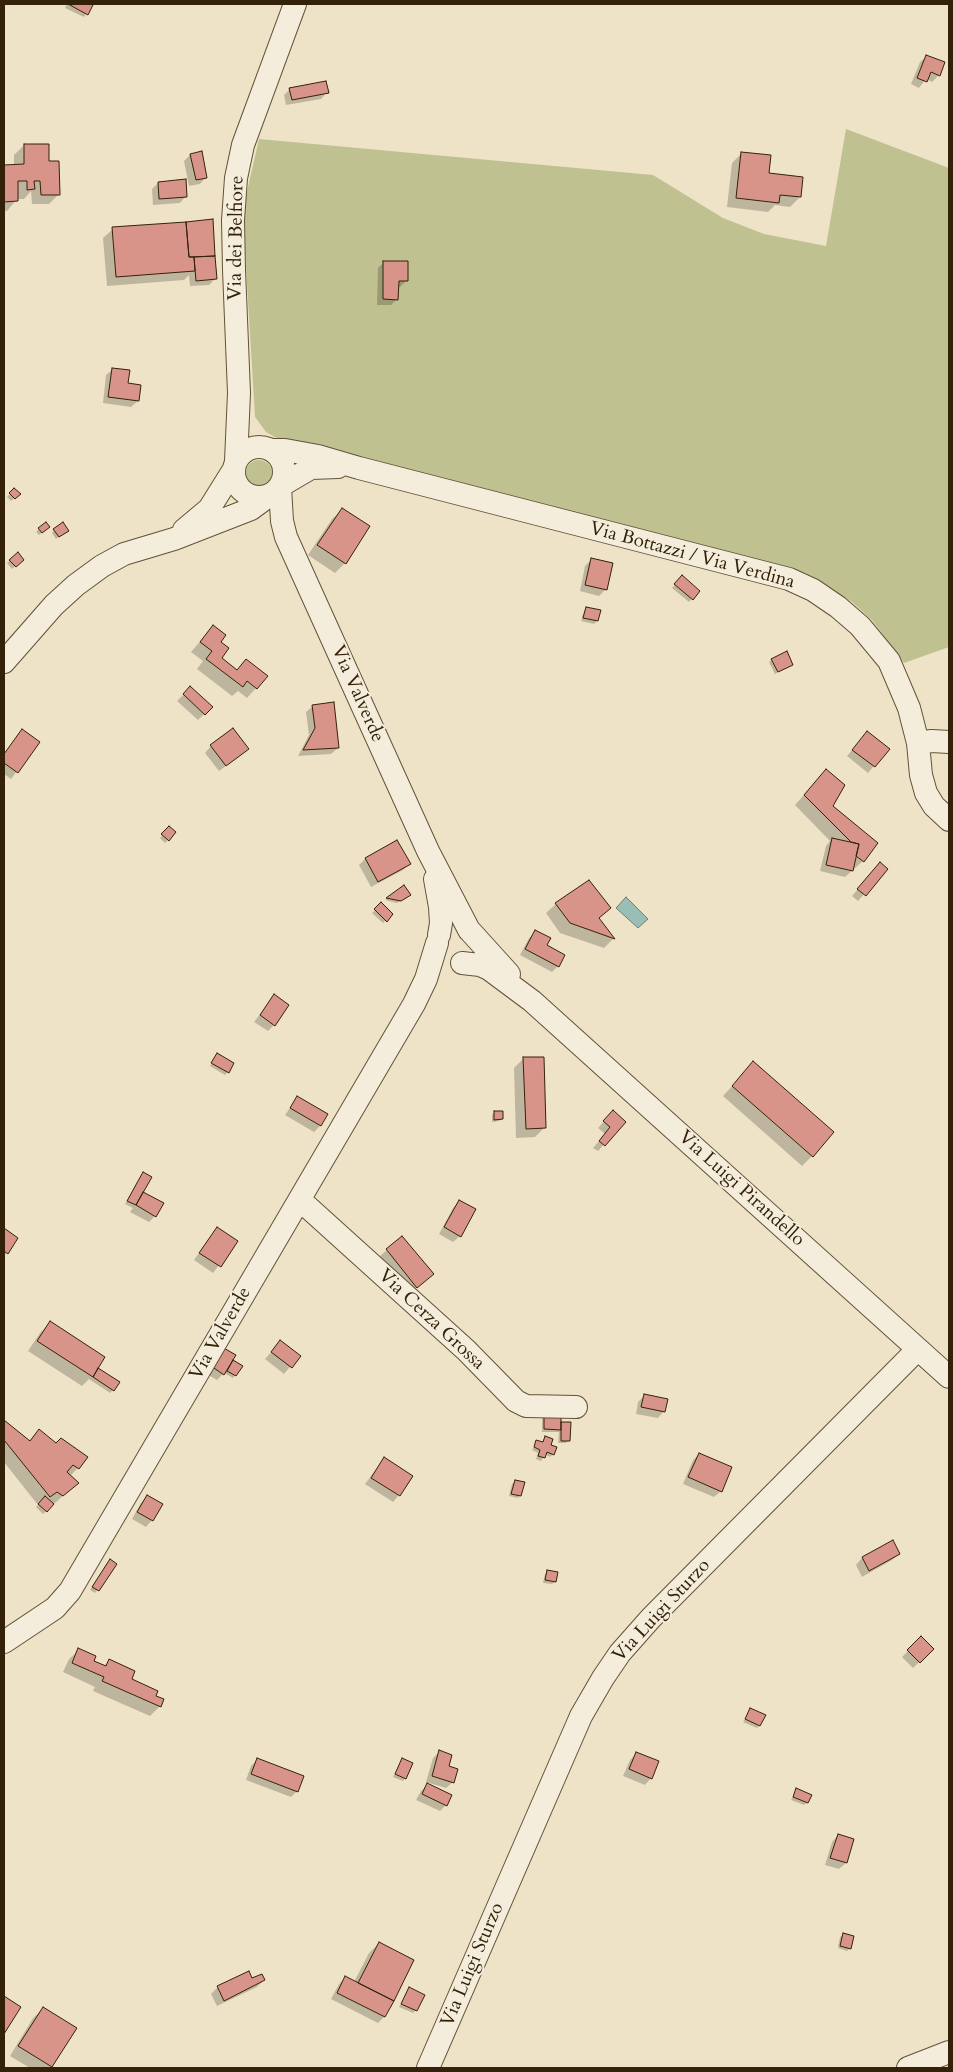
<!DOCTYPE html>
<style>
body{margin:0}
#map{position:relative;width:953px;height:2072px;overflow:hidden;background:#eee3c7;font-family:Cardo,serif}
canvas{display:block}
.frame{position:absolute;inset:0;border:5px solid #34210a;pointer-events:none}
</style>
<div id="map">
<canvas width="953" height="2072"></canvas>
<div class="frame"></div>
</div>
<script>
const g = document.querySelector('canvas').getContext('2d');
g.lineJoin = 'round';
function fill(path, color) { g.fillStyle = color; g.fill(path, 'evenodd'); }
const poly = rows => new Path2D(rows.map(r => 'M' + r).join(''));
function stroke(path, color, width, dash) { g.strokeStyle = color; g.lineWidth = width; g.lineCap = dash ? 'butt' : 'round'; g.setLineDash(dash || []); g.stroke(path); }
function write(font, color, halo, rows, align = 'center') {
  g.font = font + ' Cardo,serif'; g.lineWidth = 4; g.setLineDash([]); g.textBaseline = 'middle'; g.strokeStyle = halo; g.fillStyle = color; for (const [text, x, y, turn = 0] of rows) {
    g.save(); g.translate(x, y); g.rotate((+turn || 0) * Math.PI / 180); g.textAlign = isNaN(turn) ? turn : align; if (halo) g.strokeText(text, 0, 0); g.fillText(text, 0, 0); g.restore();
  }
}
fill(poly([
 [846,129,949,168,949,647,904,663,872,620,852,602,805,573,285,443,266,432,255,417,245,250,245,200,259,139,653,175,723,218,764,234,826,246],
 '246 473a13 13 0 1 1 26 0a13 13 0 1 1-26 0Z'
]), '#c0c191');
const water = poly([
 [626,897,648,919,638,928,616,908,626,897]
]);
fill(water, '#99beb5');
stroke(water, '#717f71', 1);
fill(poly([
 [67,4,89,4,92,5,84,17,65,8],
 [927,56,944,63,939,75,932,82,926,79,919,88,911,84,920,62],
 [290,89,327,92,321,99,286,105,284,95],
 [24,145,48,162,59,194,49,204,32,204,31,191,24,199,17,199,7,211,4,211,4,166,14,166,14,155],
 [742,153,767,174,800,197,790,207,775,205,768,212,727,207,732,163],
 [190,155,206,177,200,184,189,186,184,161],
 [158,183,186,196,180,203,153,205,152,189],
 [212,220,215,279,209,285,190,286,189,275,184,280,107,286,103,238,113,229],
 [384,262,407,280,400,287,397,287,397,299,391,305,377,305,378,268],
 [113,369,138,401,131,407,103,403,106,375],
 [14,490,19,494,11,501,7,497],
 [342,510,345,563,335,573,308,555,332,519],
 [39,529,45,530,39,535,36,532],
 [54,530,65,533,56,539,52,533],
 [18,554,20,563,12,569,7,563],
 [592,559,606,589,599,596,580,591,585,566],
 [682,577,698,591,689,602,672,588],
 [586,608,597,621,594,624,581,621,584,611],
 [213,626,220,642,220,658,236,671,246,661,256,688,247,698,238,691,232,696,197,669,203,661,191,652],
 [772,660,792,665,775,674,769,662],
 [190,688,211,707,198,720,177,701],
 [313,706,338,748,331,754,298,756,309,735,306,712],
 [22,731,38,743,11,779,4,774,4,754],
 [867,733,888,749,868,773,847,756],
 [211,746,241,755,219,771,205,753],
 [826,770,832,806,877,843,863,861,845,877,820,871,826,846,830,841,795,805],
 [169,827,175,832,165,843,160,838],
 [365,859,409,864,403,870,371,887,359,865],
 [880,863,886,869,858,901,852,896],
 [404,887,407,898,397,903,385,900],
 [381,904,392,914,383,923,372,913],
 [556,904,598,919,613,939,604,948,560,933,546,913],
 [536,932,558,966,552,972,520,955,529,938],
 [274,996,274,1025,268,1031,254,1022],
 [217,1054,228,1072,225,1075,210,1066],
 [524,1058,544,1128,535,1137,516,1138,514,1068],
 [744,1073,812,1156,802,1166,723,1096],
 [297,1098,320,1126,314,1132,285,1115],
 [494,1112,502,1119,499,1121,492,1122,492,1115],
 [607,1118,624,1122,598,1151,593,1148,605,1134,598,1128],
 [141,1177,139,1196,155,1216,149,1222,130,1212,133,1208,125,1204],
 [459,1201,460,1236,453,1242,439,1234,453,1208],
 [217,1228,237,1241,213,1273,194,1260],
 [4,1230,17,1238,4,1256],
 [402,1237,426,1280,410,1293,380,1256],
 [50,1323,97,1368,113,1390,110,1393,89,1379,82,1386,28,1351,40,1333],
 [280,1342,299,1356,284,1374,265,1359],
 [223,1348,231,1361,241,1366,233,1378,224,1373,217,1380,205,1373],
 [644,1396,664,1411,658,1418,636,1414,638,1402],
 [545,1414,560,1423,569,1440,566,1443,558,1443,559,1432,542,1432,542,1417],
 [4,1422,29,1441,39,1430,78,1468,70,1476,77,1483,43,1514,36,1507,38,1505,4,1462],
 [545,1438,553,1454,550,1457,545,1454,541,1461,536,1459,538,1453,532,1450,537,1441,542,1443],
 [699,1454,721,1491,714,1497,683,1484,693,1460],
 [384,1459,399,1495,393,1502,365,1484],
 [515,1481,520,1496,518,1498,509,1496,512,1484],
 [147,1497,152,1520,146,1527,132,1519,141,1503],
 [892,1542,899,1554,892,1560,862,1577,856,1565,862,1558],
 [107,1564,115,1564,95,1593,90,1590],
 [547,1572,555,1582,552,1584,543,1583,545,1574],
 [921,1638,933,1649,913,1668,902,1657],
 [79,1650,92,1662,103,1667,109,1661,130,1679,163,1700,160,1706,150,1716,93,1691,95,1687,63,1672,69,1659],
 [751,1709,759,1726,757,1728,743,1722],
 [439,1752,453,1782,446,1788,426,1782,433,1758],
 [636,1754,651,1778,645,1785,623,1776,630,1760],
 [258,1759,297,1791,291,1797,246,1780,251,1766],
 [402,1759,405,1778,403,1781,393,1777],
 [427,1785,446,1805,440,1811,416,1800,421,1791],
 [796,1790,807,1803,804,1805,791,1800],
 [838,1835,846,1863,839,1869,825,1865,832,1842],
 [843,1935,850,1948,847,1951,838,1948,840,1937],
 [379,1943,413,1961,384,2017,378,2023,331,1999,339,1984,345,1978,354,1982,369,1953],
 [264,1980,257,1987,217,2006,211,1994,218,1987],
 [409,1989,416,2010,413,2013,399,2007],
 [43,2009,51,2066,49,2068,30,2068,10,2056,33,2018]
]), '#0003');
const building = poly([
 [68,4,91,4,93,5,88,15,68,4],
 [926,55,945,62,940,76,931,72,927,82,917,78,926,55],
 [326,81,329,93,292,100,289,88,326,81],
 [24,144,49,144,49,161,59,161,60,195,41,195,40,181,34,181,35,189,27,190,27,181,18,181,18,201,4,202,4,165,24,164,24,144],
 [202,151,207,178,196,180,190,154,202,151],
 [741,152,771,155,769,173,803,177,801,197,780,195,779,203,736,198,741,152],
 [186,179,187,197,159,199,158,182,186,179],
 [213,219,215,256,189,257,186,222,213,219],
 [186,222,189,257,194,257,195,271,116,277,112,227,186,222],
 [215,256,217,279,196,281,194,257,215,256],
 [383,261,408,261,408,281,399,281,398,300,383,299,383,261],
 [112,368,130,370,128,383,141,385,139,401,108,397,112,368],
 [14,488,21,494,15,499,9,493,14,488],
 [342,508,370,526,346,564,317,545,342,508],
 [46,522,50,527,42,533,38,528,46,522],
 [63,522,69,531,59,537,53,529,63,522],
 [18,552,24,560,16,567,9,560,18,552],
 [591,558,613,563,607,590,585,585,591,558],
 [682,575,700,591,693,600,674,584,682,575],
 [586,607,601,610,598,621,583,618,586,607],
 [213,625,226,635,221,642,229,648,222,658,237,670,246,659,268,676,257,689,247,681,243,687,206,659,212,651,200,642,213,625],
 [787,651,793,665,778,672,771,659,787,651],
 [190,686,213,707,205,715,183,694,190,686],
 [334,702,339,748,303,750,315,728,312,705,334,702],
 [233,728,249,749,226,766,210,745,233,728],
 [22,729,40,742,18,773,4,763,4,754,22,729],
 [867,731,890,749,875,767,852,750,867,731],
 [826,769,845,785,833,806,878,843,864,862,856,856,859,844,851,842,804,795,826,769],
 [169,826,176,832,169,841,161,834,169,826],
 [832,838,859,844,853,871,826,865,832,838],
 [397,840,411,864,378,882,365,858,397,840],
 [880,862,888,869,866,896,857,889,880,862],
 [589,880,611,908,599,918,615,939,570,923,555,903,589,880],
 [404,885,411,895,401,901,386,898,404,885],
 [381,902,393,914,387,922,374,909,381,902],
 [535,930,551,938,547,945,565,955,559,967,525,949,535,930],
 [274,994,289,1005,275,1026,260,1015,274,994],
 [217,1053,234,1063,229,1073,211,1063,217,1053],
 [523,1057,544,1057,546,1128,526,1129,523,1057],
 [753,1061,834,1132,813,1157,732,1086,753,1061],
 [297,1096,328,1114,321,1126,290,1108,297,1096],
 [613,1110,626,1122,605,1146,599,1141,610,1127,603,1121,613,1110],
 [494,1111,503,1111,503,1119,494,1120,494,1111],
 [143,1172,152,1177,136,1205,127,1201,143,1172],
 [143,1192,164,1203,156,1217,136,1205,143,1192],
 [459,1200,476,1209,461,1237,444,1227,459,1200],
 [217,1227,238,1241,221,1267,199,1253,217,1227],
 [4,1228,18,1238,8,1254,4,1251,4,1228],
 [402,1236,434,1274,417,1288,386,1249,402,1236],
 [50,1321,105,1357,93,1377,37,1341,50,1321],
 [280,1340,301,1356,292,1368,271,1352,280,1340],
 [222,1347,236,1355,224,1375,211,1366,222,1347],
 [233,1360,243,1366,236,1376,227,1371,233,1360],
 [98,1368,120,1382,114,1391,93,1377,98,1368],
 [644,1394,668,1399,665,1412,641,1407,644,1394],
 [544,1413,561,1413,561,1430,544,1429,544,1413],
 [4,1420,30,1441,39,1429,56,1443,61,1438,88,1457,79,1469,73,1465,67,1472,79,1483,63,1496,57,1492,50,1497,4,1440,4,1420],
 [561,1422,571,1422,570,1441,561,1441,561,1422],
 [545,1436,553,1439,551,1445,557,1447,554,1455,547,1452,545,1458,538,1456,540,1450,534,1447,536,1440,543,1442,545,1436],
 [699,1453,732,1467,722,1492,688,1477,699,1453],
 [384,1457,413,1476,400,1496,371,1478,384,1457],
 [515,1480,525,1482,521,1496,511,1494,515,1480],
 [147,1495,163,1504,153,1521,137,1512,147,1495],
 [45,1496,54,1504,47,1512,38,1504,45,1496],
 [893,1540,900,1554,869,1571,862,1557,893,1540],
 [110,1559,117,1564,99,1591,92,1587,110,1559],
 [547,1570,558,1572,556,1582,545,1580,547,1570],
 [921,1636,934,1649,920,1663,907,1650,921,1636],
 [78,1648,96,1656,94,1661,106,1666,109,1659,135,1671,132,1679,158,1691,156,1696,164,1699,161,1707,102,1681,104,1677,72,1663,78,1648],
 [750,1708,766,1715,760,1726,745,1719,750,1708],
 [439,1750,452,1755,449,1766,458,1769,454,1783,432,1776,439,1750],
 [636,1752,659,1761,652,1779,629,1769,636,1752],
 [257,1758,304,1776,298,1792,251,1774,257,1758],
 [402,1758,413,1763,406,1779,395,1774,402,1758],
 [427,1783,452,1795,447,1806,422,1794,427,1783],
 [796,1788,812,1795,808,1803,793,1797,796,1788],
 [838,1834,854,1839,847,1863,830,1858,838,1834],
 [843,1933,854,1936,851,1949,840,1946,843,1933],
 [379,1942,414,1960,394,2001,358,1983,379,1942],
 [249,1971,252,1978,262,1974,265,1980,224,2001,217,1986,249,1971],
 [345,1976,394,2001,385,2017,337,1993,345,1976],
 [409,1987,425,1995,417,2011,401,2004,409,1987],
 [4,1996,21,2007,4,2034,4,1996],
 [43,2007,77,2028,52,2067,18,2046,43,2007]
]);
fill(building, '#d89488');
stroke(building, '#34210a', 1);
const minor = poly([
 '234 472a25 25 0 1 1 50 0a25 25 0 1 1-50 0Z',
 [272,450,285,450,318,456,359,468,789,579,813,590,838,607,860,626,889,661,909,708,918,743,921,775,926,793,934,806,949,820],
 [236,461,239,393,234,270,233,220,236,178,243,145,295,4],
 [282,485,311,468,338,467],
 [280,487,282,521,286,537,428,851,469,930],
 [184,530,209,509,234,469],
 [4,662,54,605,76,585,102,566,124,554,174,539,251,509,270,495],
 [918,743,932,741,949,742],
 [435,879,440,907,441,923,439,935],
 [471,932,509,974],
 [462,963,480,965,489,969,532,1001,949,1377],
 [300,1200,466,1350,516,1401,526,1406,576,1407],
 [4,1642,55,1608,70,1591,414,1004,426,979,437,943],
 [428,2068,581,1716,603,1678,620,1653,651,1618,918,1349],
 [908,2068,949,2052]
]);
stroke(minor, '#625239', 24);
stroke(minor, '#f4eddb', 22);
write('19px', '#34210a', '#f4eddb', [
 ["Via dei Belfiore",237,238,-89],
 ["Via Bottazzi / Via Verdina",692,556,15],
 ["Via Valverde",357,694,66],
 ["Via Luigi Pirandello",741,1189,42],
 ["Via Cerza Grossa",431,1320,43],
 ["Via Valverde",221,1334,-60],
 ["Via Luigi Sturzo",662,1611,-47],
 ["Via Luigi Sturzo",473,1965,-67]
]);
</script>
